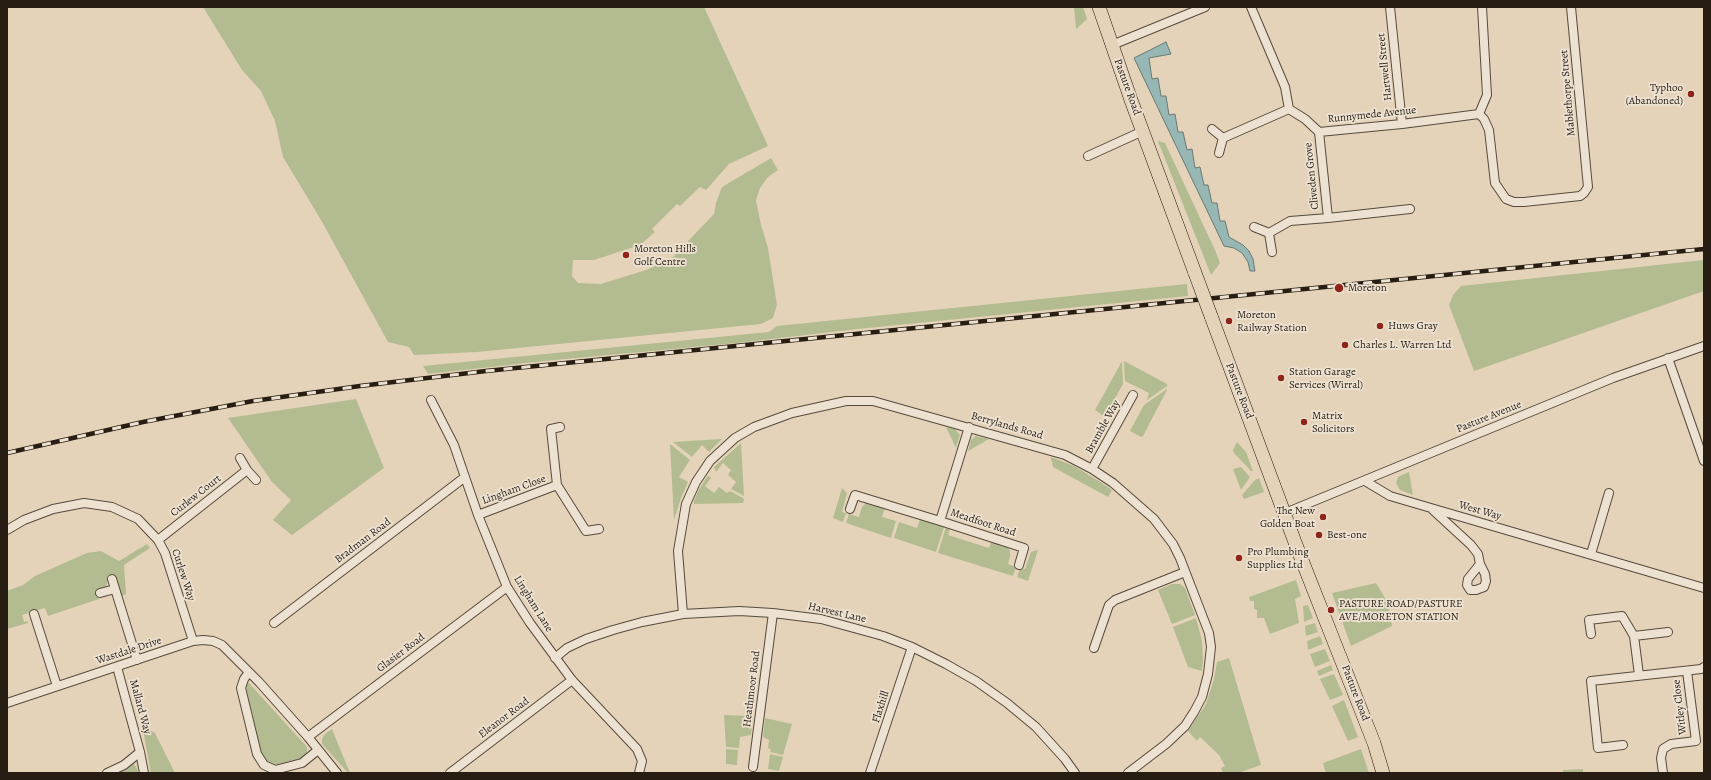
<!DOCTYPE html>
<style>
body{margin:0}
#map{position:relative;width:1711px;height:780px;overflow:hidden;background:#e4d3b9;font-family:Alegreya,serif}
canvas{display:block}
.frame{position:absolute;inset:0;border:8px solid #271d12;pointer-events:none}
</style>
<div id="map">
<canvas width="1711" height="780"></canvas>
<div class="frame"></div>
</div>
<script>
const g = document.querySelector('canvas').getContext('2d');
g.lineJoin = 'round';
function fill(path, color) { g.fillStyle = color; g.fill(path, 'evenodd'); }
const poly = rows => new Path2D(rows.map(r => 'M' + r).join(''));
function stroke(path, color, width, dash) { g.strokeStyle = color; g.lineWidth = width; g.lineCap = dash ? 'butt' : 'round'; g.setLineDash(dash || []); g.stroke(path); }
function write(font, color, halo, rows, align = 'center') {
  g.font = font + ' Alegreya,serif'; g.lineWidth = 3.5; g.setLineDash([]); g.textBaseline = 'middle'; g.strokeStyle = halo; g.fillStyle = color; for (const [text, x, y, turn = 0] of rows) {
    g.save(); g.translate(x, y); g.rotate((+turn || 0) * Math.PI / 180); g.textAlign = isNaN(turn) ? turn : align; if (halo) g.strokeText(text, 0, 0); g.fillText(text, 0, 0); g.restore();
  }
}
fill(poly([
 [203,7,704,7,768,146,729,164,706,190,700,187,680,206,677,204,652,229,655,232,640,245,594,260,573,260,572,276,578,283,601,284,646,270,671,259,714,214,716,203,722,187,771,158,778,170,768,177,760,188,756,200,761,225,768,248,777,305,773,318,761,324,477,352,414,355,409,347,388,342,321,220,283,157,275,121,261,91,242,70],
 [1074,7,1083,7,1087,19,1076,29],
 [1158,141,1165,143,1215,250,1220,263,1211,275],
 [1704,260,1704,291,1474,371,1449,305,1453,295,1461,286],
 [1187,284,1188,296,858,329,737,343,545,361,428,374,423,366,769,332,777,326],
 [1122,361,1123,384,1105,417,1095,410],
 [1124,361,1167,384,1167,386,1147,400,1149,393,1125,381],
 [1167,389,1167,390,1143,436,1141,437,1130,431,1144,405],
 [356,399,384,468,292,535,273,520,291,500,272,482,228,418],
 [946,427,955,429,960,435,956,448],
 [976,436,989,439,968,451,971,440],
 [722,439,709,452,702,445,692,457,673,442],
 [1237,442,1246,452,1253,471,1251,471,1234,453,1233,450],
 [741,443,744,496,731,489,736,482,728,475,731,470,723,463,716,472,714,467],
 [670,444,690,460,679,477,688,482,681,498,674,520],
 [1051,457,1074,466,1102,483,1112,490,1108,497,1053,467],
 [1241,467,1250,477,1241,490,1233,469],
 [1409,472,1413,495,1400,490,1396,483,1398,477],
 [709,476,711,478,705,486,714,493,719,487,727,493,730,491,743,498,744,500,743,503,694,504,694,501,698,491,707,477],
 [1259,478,1264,492,1244,499,1242,495,1255,480],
 [842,488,847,493,842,512,846,513,843,522,833,518],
 [866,503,885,508,882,517,896,521,891,538,846,523,849,514,859,517,862,507],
 [920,519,944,527,936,552,894,538,899,522,917,528],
 [946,527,950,529,948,535,989,548,991,542,1008,547,1010,551,1010,556,1008,564,1016,567,1013,576,938,553],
 [147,544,150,548,124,565,126,594,122,596,115,576,108,578,106,588,97,591,99,599,48,616,45,608,22,615,24,622,27,621,28,623,7,629,7,591,23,585,35,576,87,553,101,551,119,561],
 [1038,550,1028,581,1017,577,1020,568,1025,569,1031,552],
 [1296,580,1301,596,1295,599,1299,623,1270,634,1264,618,1257,618,1257,610,1254,609,1254,601,1250,601,1249,597],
 [1376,583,1388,603,1392,626,1351,646,1332,593],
 [1172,584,1180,584,1185,588,1195,615,1172,624,1158,590],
 [1308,605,1313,618,1304,622,1303,606],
 [1196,618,1202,641,1203,661,1202,671,1188,667,1173,627],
 [1315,623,1318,632,1306,636,1305,626],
 [1320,636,1323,644,1308,650,1307,641],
 [1325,649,1330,661,1315,667,1310,654],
 [1229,658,1261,765,1238,773,1223,773,1221,768,1225,766,1219,755,1200,737,1197,741,1188,731,1206,704,1214,679,1217,662],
 [1331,665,1333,670,1319,676,1317,671],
 [1334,674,1343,695,1330,700,1320,679],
 [248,682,307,747,307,752,300,759,274,765,266,762,261,754,246,687,246,683],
 [1344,700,1358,737,1348,741,1332,706],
 [724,715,753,716,751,735,740,737,739,748,726,747],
 [765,718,792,724,783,755,770,752,771,749,768,748,769,740,763,737],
 [148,729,155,733,175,773,151,773,143,730],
 [332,729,350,773,348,773,322,744,322,739,325,734],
 [726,749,738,750,737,765,726,764],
 [1361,749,1369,773,1326,773,1323,763],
 [770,754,783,757,779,771,768,769],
 [134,764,137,768,138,773,118,773,130,765],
 [1583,769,1583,773,1563,773,1563,770]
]), '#b3bc90');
const water = poly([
 [1166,42,1171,54,1149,58,1152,79,1158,78,1161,96,1166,96,1169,115,1175,114,1178,132,1183,132,1187,150,1192,149,1195,168,1200,167,1204,185,1208,185,1212,203,1217,203,1220,221,1225,221,1229,237,1243,245,1249,251,1253,259,1255,271,1250,271,1248,262,1242,253,1234,248,1224,246,1134,58,1166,42]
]);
fill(water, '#96b7b4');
stroke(water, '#6a7973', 1);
const minor = poly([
 [1251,7,1285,87,1289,109,1305,119,1319,132,1402,124,1479,114],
 [1390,7,1402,124],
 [1112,45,1205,7],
 [1479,114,1484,119,1489,130,1495,183,1506,199,1514,202,1524,202,1580,196,1584,193,1588,187,1587,177,1571,7],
 [1479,114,1487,95,1482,7],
 [1212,129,1223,138],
 [1319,132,1328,218,1410,209],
 [1223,138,1289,109],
 [1219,153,1223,138],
 [1088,156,1143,131],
 [1254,227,1269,233],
 [1272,252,1269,233,1290,221,1328,218],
 [1668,358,1704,461],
 [431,400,454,445,478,515,507,587,530,623,572,680,637,749,642,761,639,773],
 [560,427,551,429,557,485,586,531,599,529],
 [240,458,247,470,256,480],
 [1092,469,1133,395],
 [1365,481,1390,496,1704,588],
 [850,509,855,495,940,521,1024,548,1019,565],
 [1433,510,1471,545,1478,554,1480,564,1468,579,1467,585,1470,590,1476,590,1484,587,1486,581,1485,574,1480,564],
 [1285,513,1613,378,1704,346],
 [478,515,557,485],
 [940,521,969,427],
 [7,530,24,520,53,509,84,503,112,507,138,519,158,540,165,553,193,641],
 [158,540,247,470],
 [1591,554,1609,493],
 [112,579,137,660],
 [100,593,115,589],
 [34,614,57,686],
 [683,614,678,551,686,504,696,482,710,461,735,438,754,427,792,413,846,401,873,401,1065,455,1092,469,1113,483,1154,519,1173,544,1180,558,1209,633,1211,647,1208,674,1202,697,1194,712,1185,726,1166,744,1128,773],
 [274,623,465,477],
 [1591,634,1589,620,1622,616,1634,636,1639,675],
 [1634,636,1668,632],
 [1094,648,1109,605,1115,600,1185,572],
 [555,658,567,648,586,639,613,630,642,622,683,614,739,611,773,613,821,619,883,636,912,647,946,664,976,681,1007,703,1036,727,1065,759,1075,773],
 [117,667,140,752,144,773],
 [249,672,244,679,241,688,257,754,264,765,275,770,302,763,318,750],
 [7,703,193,641,203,640,213,641,222,645,259,682,308,737,337,773],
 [308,737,507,587],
 [1623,745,1598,748,1591,681,1701,669,1704,667],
 [753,767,773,613],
 [107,773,124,765,140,752],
 [450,773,572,680],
 [870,773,912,647],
 [1663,773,1661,758,1663,749,1671,744,1696,741,1687,671]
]);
const primary = poly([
 [1099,7,1131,100,1195,273],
 [1211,316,1296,545,1374,743,1383,773]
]);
stroke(minor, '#564a3c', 10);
stroke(primary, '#271d12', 14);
stroke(minor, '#ede2d2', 8);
stroke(primary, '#e4d3b9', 13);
const rail = poly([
 [7,453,143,422,253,401,360,386,486,371,1704,249]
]);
stroke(rail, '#271d12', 4.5);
stroke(rail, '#ede2d2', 3, [9]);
const primaryBridge = poly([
 [1195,273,1211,316]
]);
stroke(primaryBridge, '#271d12', 14, []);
stroke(primaryBridge, '#e4d3b9', 13);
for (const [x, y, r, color] of [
 [1691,94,4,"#8f2418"],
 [626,255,4,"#8f2418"],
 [1339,288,5,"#8f2418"],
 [1229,321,4,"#8f2418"],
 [1380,326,4,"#8f2418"],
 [1345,345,4,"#8f2418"],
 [1281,378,4,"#8f2418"],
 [1304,422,4,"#8f2418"],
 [1323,517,4,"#8f2418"],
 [1319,535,4,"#8f2418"],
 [1239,558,4,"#8f2418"],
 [1331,610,4,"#8f2418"]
]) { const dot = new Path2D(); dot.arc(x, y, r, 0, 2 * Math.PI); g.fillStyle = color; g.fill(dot); stroke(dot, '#ede2d2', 1.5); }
write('11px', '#271d12', '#ede2d2', [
 ["Hartwell Street",1385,67,-96],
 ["Pasture Road",1127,87,70],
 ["Mablethorpe Street",1568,93,-95],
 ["Runnymede Avenue",1372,115,-6],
 ["Cliveden Grove",1312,176,-96],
 ["Pasture Road",1239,391,69],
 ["Pasture Avenue",1489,417,-22],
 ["Berrylands Road",1007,426,16],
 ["Bramble Way",1103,427,-61],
 ["Lingham Close",514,490,-20],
 ["Curlew Court",196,496,-38],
 ["West Way",1480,511,16],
 ["Meadfoot Road",983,523,18],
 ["Bradman Road",363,541,-37],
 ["Curlew Way",183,575,72],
 ["Lingham Lane",533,604,58],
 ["Harvest Lane",837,613,13],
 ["Wastdale Drive",129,651,-18],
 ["Glasier Road",401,653,-37],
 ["Heathmoor Road",752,689,-83],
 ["Pasture Road",1355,693,69],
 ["Mallard Way",140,707,75],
 ["Flaxhill",881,707,-72],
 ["Witley Close",1680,707,-97],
 ["Eleanor Road",504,718,-37]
]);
write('11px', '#271d12', '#ede2d2', [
 ["Typhoo",1683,88,"right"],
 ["(Abandoned)",1683,101,"right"],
 ["Moreton Hills",634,249],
 ["Golf Centre",634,262],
 ["Moreton",1348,288],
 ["Moreton",1237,315],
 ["Railway Station",1237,328],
 ["Huws Gray",1388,326],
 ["Charles L. Warren Ltd",1353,345],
 ["Station Garage",1289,372],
 ["Services (Wirral)",1289,385],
 ["Matrix",1312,416],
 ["Solicitors",1312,429],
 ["The New",1315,511,"right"],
 ["Golden Boat",1315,524,"right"],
 ["Best-one",1327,535],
 ["Pro Plumbing",1247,552],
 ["Supplies Ltd",1247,565],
 ["PASTURE ROAD/PASTURE",1339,604],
 ["AVE/MORETON STATION",1339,617]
], 'left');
</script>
